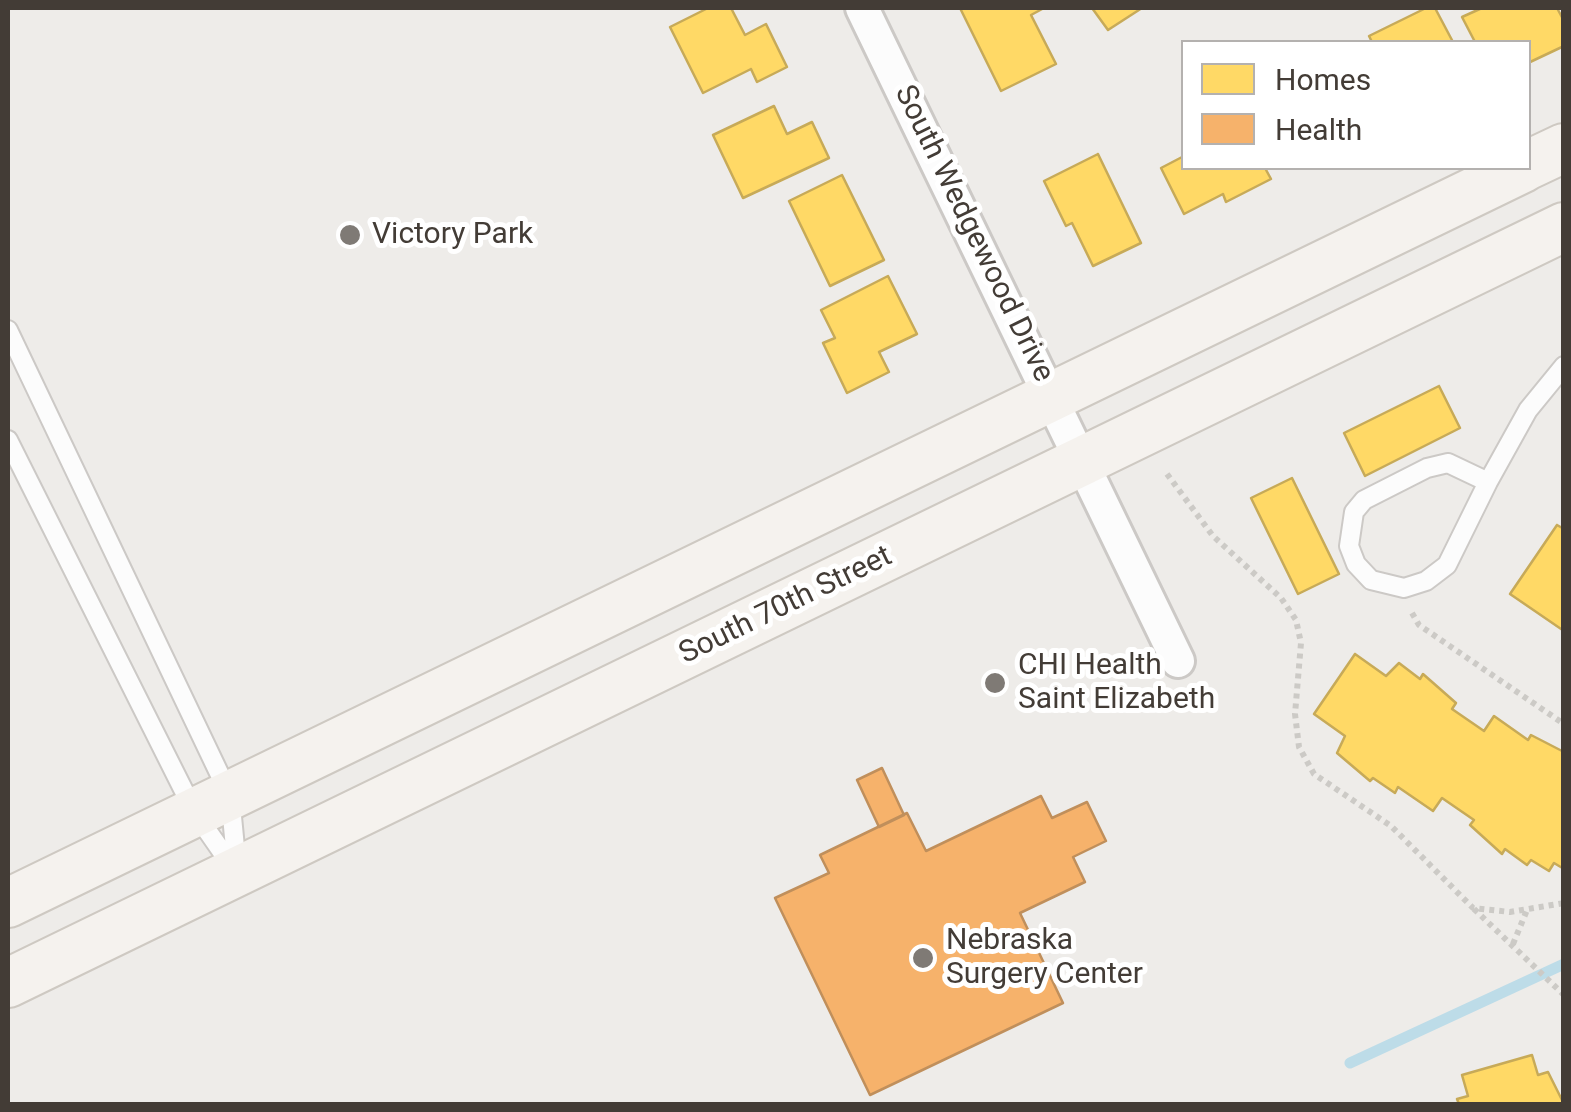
<!DOCTYPE html>
<style>
body{margin:0}
#map{position:relative;width:1571px;height:1112px;overflow:hidden;background:#eeece9;font-family:Roboto,sans-serif}
canvas{display:block}
.frame{position:absolute;inset:0;border:10px solid #433c36;pointer-events:none}
.legend{position:absolute;left:1181px;top:40px;width:350px;height:130px;box-sizing:border-box;background:#fff;border:2px solid #b4b1af;margin:0;padding:12px 18px;list-style:none;font-size:30px;color:#433c36}
.legend li{display:flex;align-items:center;gap:20px;height:50px}
.legend b{width:50px;border:2px solid #b4b1af}
</style>
<div id="map">
<canvas width="1571" height="1112"></canvas>
<div class="frame"></div>
<ul class="legend">
<li><b style="height:28px;background:#ffd966"></b>Homes</li>
<li><b style="height:28px;background:#f6b26b"></b>Health</li>
</ul>
</div>
<script>
const g = document.querySelector('canvas').getContext('2d');
g.lineJoin = 'round';
function fill(path, color) { g.fillStyle = color; g.fill(path, 'evenodd'); }
const poly = rows => new Path2D(rows.map(r => 'M' + r).join(''));
function stroke(path, color, width, dash) { g.strokeStyle = color; g.lineWidth = width; g.lineCap = dash ? 'butt' : 'round'; g.setLineDash(dash || []); g.stroke(path); }
function write(font, color, halo, rows, align = 'center') {
  g.font = font + ' Roboto,sans-serif'; g.lineWidth = 10; g.setLineDash([]); g.textBaseline = 'middle'; g.strokeStyle = halo; g.fillStyle = color; for (const [text, x, y, turn = 0] of rows) {
    g.save(); g.translate(x, y); g.rotate((+turn || 0) * Math.PI / 180); g.textAlign = isNaN(turn) ? turn : align; if (halo) g.strokeText(text, 0, 0); g.fillText(text, 0, 0); g.restore();
  }
}
const homes = poly([
 [708,8,731,8,745,35,766,24,787,67,757,82,751,69,703,93,670,27,708,8],
 [960,8,1044,8,1031,15,1056,64,1001,91,960,8],
 [1092,8,1142,8,1108,30,1092,8],
 [1426,8,1435,8,1453,42,1372,42,1369,36,1426,8],
 [1482,8,1557,8,1564,21,1564,46,1528,63,1528,42,1475,42,1462,17,1482,8],
 [774,106,787,134,812,122,829,158,743,198,713,135,774,106],
 [1098,154,1141,243,1093,266,1072,223,1066,226,1044,181,1098,154],
 [1184,156,1184,168,1265,168,1271,179,1226,202,1223,194,1184,214,1161,168,1184,156],
 [842,175,884,260,830,286,789,201,842,175],
 [888,276,917,334,879,352,889,372,847,393,823,343,835,338,821,310,888,276],
 [1439,386,1460,428,1365,476,1344,433,1439,386],
 [1292,478,1339,574,1298,594,1251,498,1292,478],
 [1557,525,1564,529,1564,631,1510,594,1557,525],
 [1355,654,1386,676,1399,663,1420,679,1423,674,1456,703,1452,709,1484,731,1494,716,1528,740,1531,735,1564,752,1564,869,1554,863,1549,871,1531,860,1527,865,1505,849,1502,854,1470,825,1474,820,1442,798,1433,811,1398,787,1395,793,1373,778,1370,781,1337,753,1345,736,1314,714,1355,654],
 [1532,1055,1538,1075,1548,1072,1564,1104,1459,1104,1457,1099,1468,1096,1462,1075,1532,1055]
]);
fill(homes, '#ffd966');
stroke(homes, '#c7aa58', 2.5);
const health = poly([
 [882,768,904,815,879,827,857,780,882,768],
 [1041,796,1052,818,1087,802,1106,841,1073,857,1085,882,1020,913,1063,1003,870,1095,775,898,829,873,820,855,907,813,926,851,1041,796]
]);
fill(health, '#f6b26b');
stroke(health, '#c08f5b', 2.5);
stroke(poly([
 [1350,1063,1564,964]
]), '#bddce8', 11);
const service = poly([
 [8,330,230,796,237,868],
 [8,440,195,813,234,869],
 [1448,463,1488,482,1447,565,1426,581,1404,588,1371,580,1356,564,1349,546,1354,512,1364,500,1427,468,1448,463],
 [1488,482,1528,410,1564,366]
]);
const minor = poly([
 [862,8,1178,661]
]);
const secondary = poly([
 [1528,165,1564,148],
 [8,903,1523,168],
 [8,983,1564,227]
]);
stroke(service, '#ccc9c6', 22);
stroke(minor, '#ccc9c6', 38);
stroke(secondary, '#cec9c2', 52);
stroke(poly([
 [1167,474,1213,536,1281,598,1296,620,1301,643,1295,714,1299,747,1314,774,1391,826,1473,908,1510,912,1564,903],
 [1412,613,1419,625,1564,724],
 [1474,909,1564,995],
 [1513,944,1527,910]
]), '#cccac6', 6, [5, 5]);
stroke(service, '#fcfcfc', 18);
stroke(minor, '#fcfcfc', 32);
stroke(secondary, '#f5f2ee', 48);
for (const [x, y, r, color] of [
 [350,235,12,"#7f7a75"],
 [995,683,12,"#7f7a75"],
 [923,958,12,"#7f7a75"]
]) { const dot = new Path2D(); dot.arc(x, y, r, 0, 2 * Math.PI); g.fillStyle = color; g.fill(dot); stroke(dot, '#fff', 4); }
write('30px', '#433c36', '#fff', [
 ["South Wedgewood Drive",973,234,64],
 ["South 70th Street",786,606,-26]
]);
write('30px', '#433c36', '#fff', [
 ["Victory Park",372,235],
 ["CHI Health",1018,666],
 ["Saint Elizabeth",1018,700],
 ["Nebraska",946,941],
 ["Surgery Center",946,975]
], 'left');
</script>
